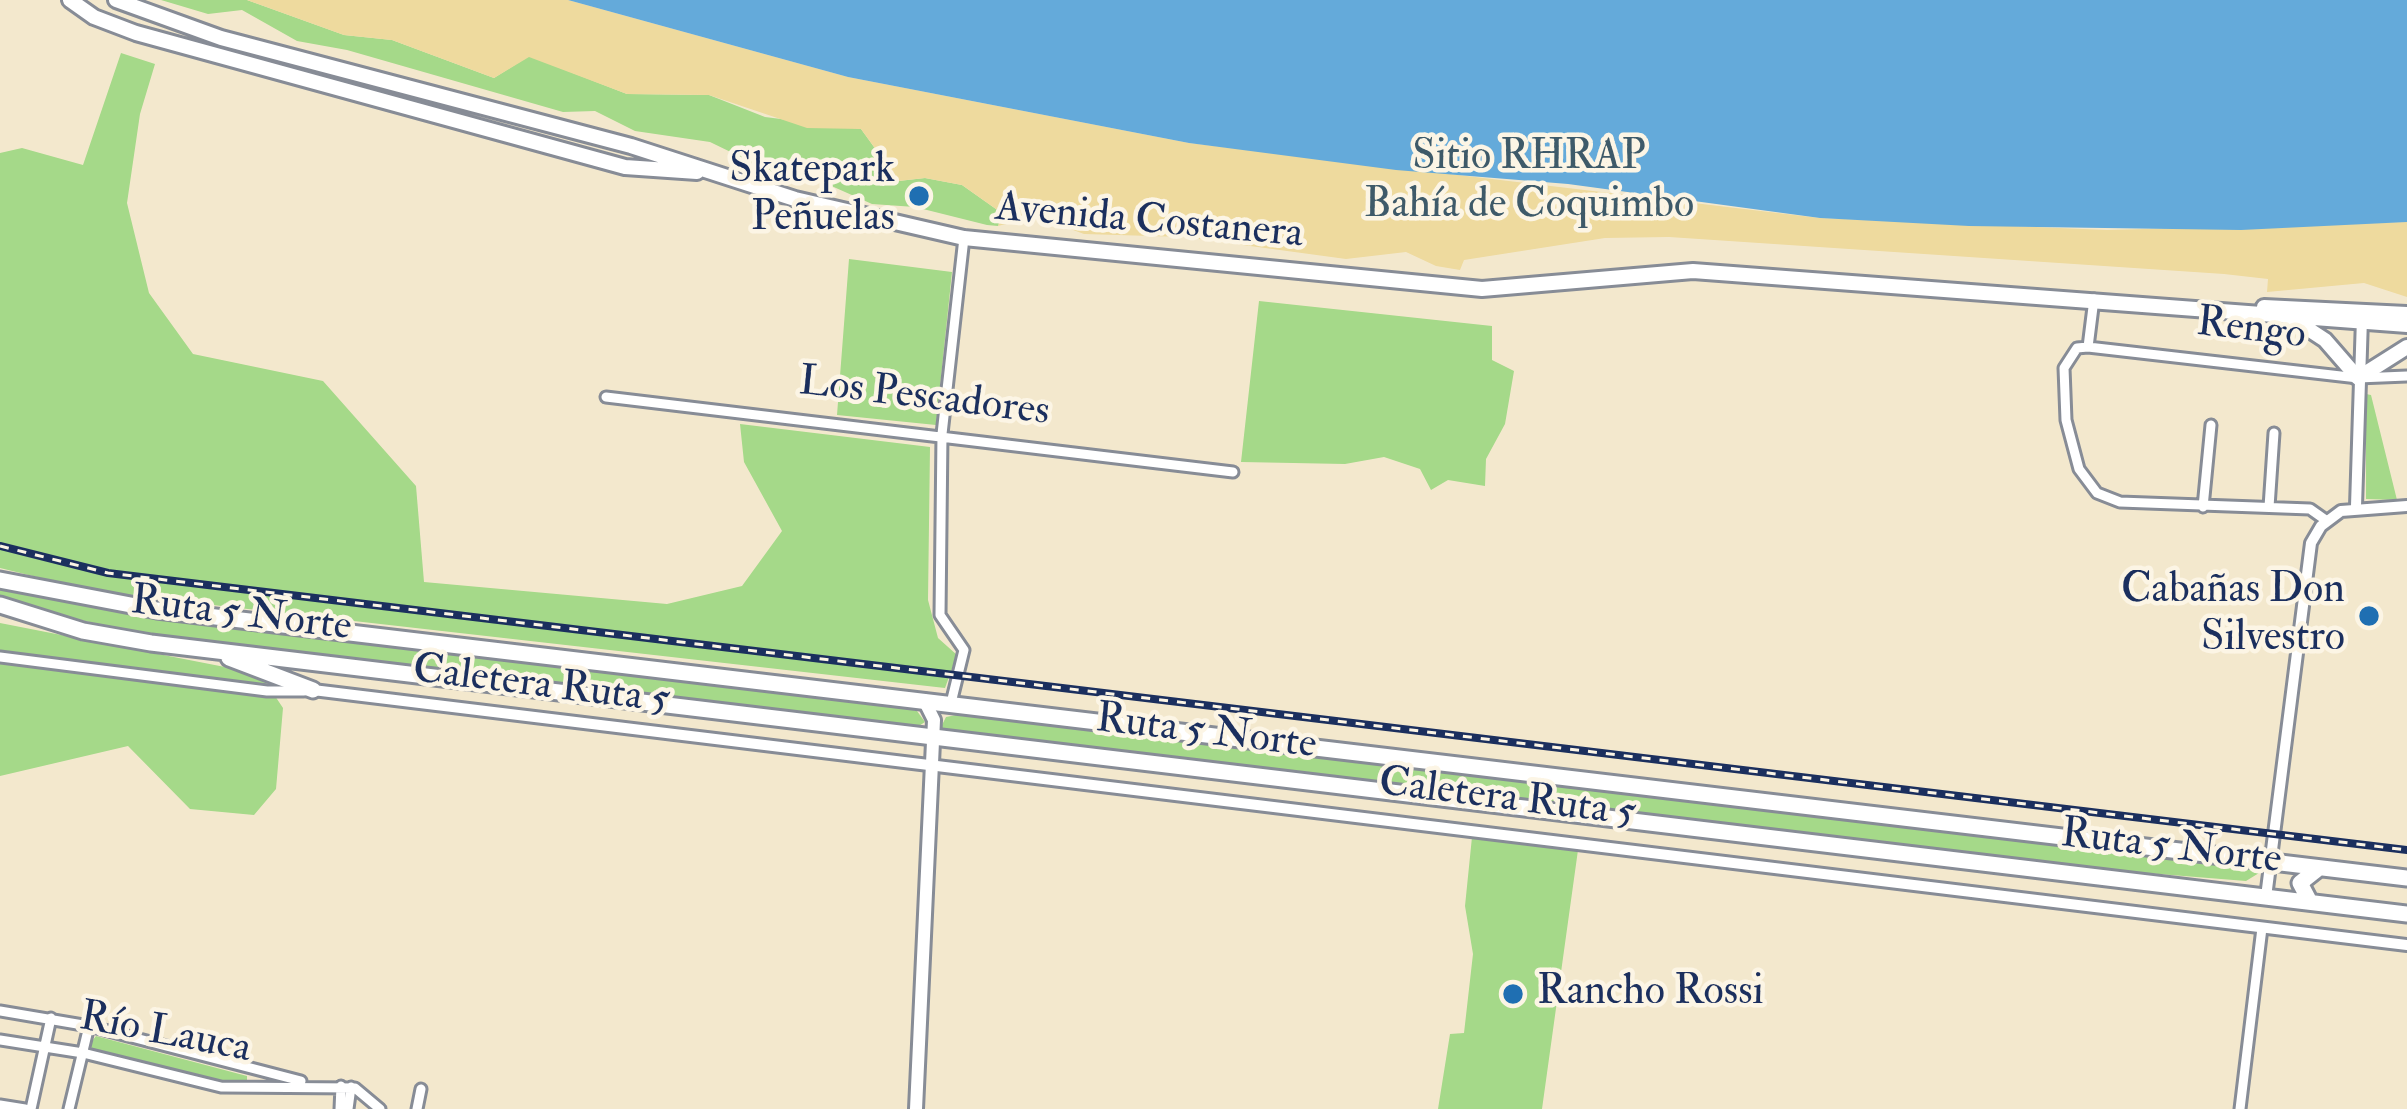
<!DOCTYPE html>
<meta charset="utf-8">
<style>
body{margin:0}
canvas{display:block;background:#f3e8cd}
</style>
<canvas width="2407" height="1109"></canvas>
<script>
const g = document.querySelector('canvas').getContext('2d');
g.lineJoin = 'round';
function fill(path, color) { g.fillStyle = color; g.fill(path, 'evenodd'); }
const poly = rows => new Path2D(rows.map(r => 'M' + r).join(''));
function stroke(path, color, width, dash) { g.strokeStyle = color; g.lineWidth = width; g.lineCap = dash ? 'butt' : 'round'; g.setLineDash(dash || []); g.stroke(path); }
function write(font, color, halo, rows, align = 'center') {
  g.font = font + ' "IM FELL Double Pica",serif'; g.lineWidth = 9; g.setLineDash([]); g.textBaseline = 'middle'; g.strokeStyle = halo; g.fillStyle = color; for (const [text, x, y, turn = 0] of rows) {
    g.save(); g.translate(x, y); g.rotate((+turn || 0) * Math.PI / 180); g.textAlign = isNaN(turn) ? turn : align; if (halo) g.strokeText(text, 0, 0); g.fillText(text, 0, 0); g.restore();
  }
}
fill(poly([
 [161,0,247,0,344,35,392,40,494,78,529,56,627,94,709,95,765,117,861,129,882,158,881,183,925,178,962,185,1003,214,998,226,987,225,915,207,872,204,827,184,774,173,710,142,635,131,595,111,563,112,347,50,297,41,242,10,208,14],
 [121,53,155,64,140,114,127,203,149,293,193,354,323,381,416,486,424,582,667,604,742,586,782,531,744,462,740,424,930,447,928,600,938,638,957,655,945,688,98,592,0,568,0,153,22,148,83,165],
 [849,259,952,272,936,425,837,415],
 [1259,301,1492,326,1492,360,1514,371,1505,424,1486,459,1485,486,1448,480,1431,490,1420,469,1384,457,1345,464,1241,462],
 [2366,394,2371,395,2397,500,2366,499],
 [0,586,132,614,895,705,917,711,925,722,914,729,163,638,44,612,0,597],
 [0,623,230,668,265,681,283,708,276,789,254,815,190,809,128,746,0,776],
 [956,715,2253,866,2259,873,2246,881,2059,866,939,731,946,717],
 [1472,837,1578,850,1542,1109,1438,1109,1450,1034,1464,1033,1473,954,1465,906],
 [96,1036,247,1076,247,1086,182,1076,95,1051,89,1045]
]), '#a5d989');
fill(poly([
 [247,0,568,0,848,77,1189,143,1820,218,2107,230,2407,222,2407,297,2364,283,2267,292,2268,279,2224,274,1669,237,1605,238,1464,260,1460,270,1436,266,1406,252,1346,259,1184,237,1084,234,1035,216,998,226,1003,214,962,185,925,178,880,183,882,158,861,129,807,128,709,95,627,94,529,57,494,78,392,40,344,35]
]), '#eeda9e');
fill(poly([
 [568,0,2407,0,2407,222,2241,230,1969,226,1820,218,1568,184,1396,170,1189,143,848,77]
]), '#64aada');
const minor = poly([
 [2088,347,2077,348,2064,368,2066,420,2079,469,2097,493,2120,502,2310,509,2327,521],
 [2088,347,2358,378,2407,376],
 [2088,347,2094,299],
 [606,397,1233,472],
 [2203,507,2211,425],
 [2269,507,2274,433],
 [0,657,267,691,304,691],
 [951,703,964,650,940,615,942,434,964,238],
 [0,1011,89,1026,301,1081],
 [0,1040,83,1053,221,1087,355,1088,380,1109],
 [0,1105,25,1109],
 [31,1109,51,1018],
 [69,1109,89,1026],
 [340,1109,341,1086],
 [348,1109,351,1087],
 [417,1109,421,1089],
 [2240,1109,2262,928]
]);
const tertiary = poly([
 [2356,506,2362,318],
 [313,690,2407,945],
 [2266,897,2311,543,2321,526,2341,511,2407,506]
]);
const secondary = poly([
 [916,1109,934,720,924,700]
]);
const primary = poly([
 [70,0,94,17,136,33,625,167,697,172],
 [116,0,221,38,631,146,795,199,964,238,1482,289,1693,271,2407,325],
 [2264,307,2407,314],
 [2293,319,2325,340,2358,378,2407,347]
]);
const trunk = poly([
 [0,580,157,610,2407,878],
 [0,605,83,631,151,643,2407,914],
 [229,658,313,690],
 [2310,902,2300,883,2319,868]
]);
stroke(minor, '#878c96', 15);
stroke(tertiary, '#878c96', 16);
stroke(secondary, '#878c96', 18);
stroke(primary, '#878c96', 20);
stroke(trunk, '#878c96', 21);
stroke(minor, '#fff', 9);
stroke(tertiary, '#fff', 10);
stroke(secondary, '#fff', 12);
stroke(primary, '#fff', 14);
stroke(trunk, '#fff', 15);
const rail = poly([
 [0,546,108,573,2407,850]
]);
stroke(rail, '#1b2f5e', 8);
stroke(rail, '#fcf5e5', 3, [9]);
for (const [x, y, r, color] of [
 [919,196,12,"#1f6fb2"],
 [2369,616,12,"#1f6fb2"],
 [1513,994,12,"#1f6fb2"]
]) { const dot = new Path2D(); dot.arc(x, y, r, 0, 2 * Math.PI); g.fillStyle = color; g.fill(dot); stroke(dot, '#fcf5e5', 4.5); }
write('42px', '#3e5a69', '#fcf5e5', [
 ["Sitio RHRAP",1529,159],
 ["Bahía de Coquimbo",1529,207]
]);
write('42px', '#1b2f5e', '#fcf5e5', [
 ["Skatepark",895,172],
 ["Peñuelas",895,220],
 ["Cabañas Don",2345,592],
 ["Silvestro",2345,640],
 ["Rancho Rossi",1537,994,"left"]
], 'right');
write('42px', '#1b2f5e', '#fcf5e5', [
 ["Avenida Costanera",1149,223,5],
 ["Rengo",2251,331,7],
 ["Los Pescadores",924,399,7],
 ["Ruta 5 Norte",241,616,7],
 ["Caletera Ruta 5",541,687,7],
 ["Ruta 5 Norte",1206,734,7],
 ["Caletera Ruta 5",1507,800,7],
 ["Ruta 5 Norte",2171,849,7],
 ["Río Lauca",165,1035,11]
]);
</script>
